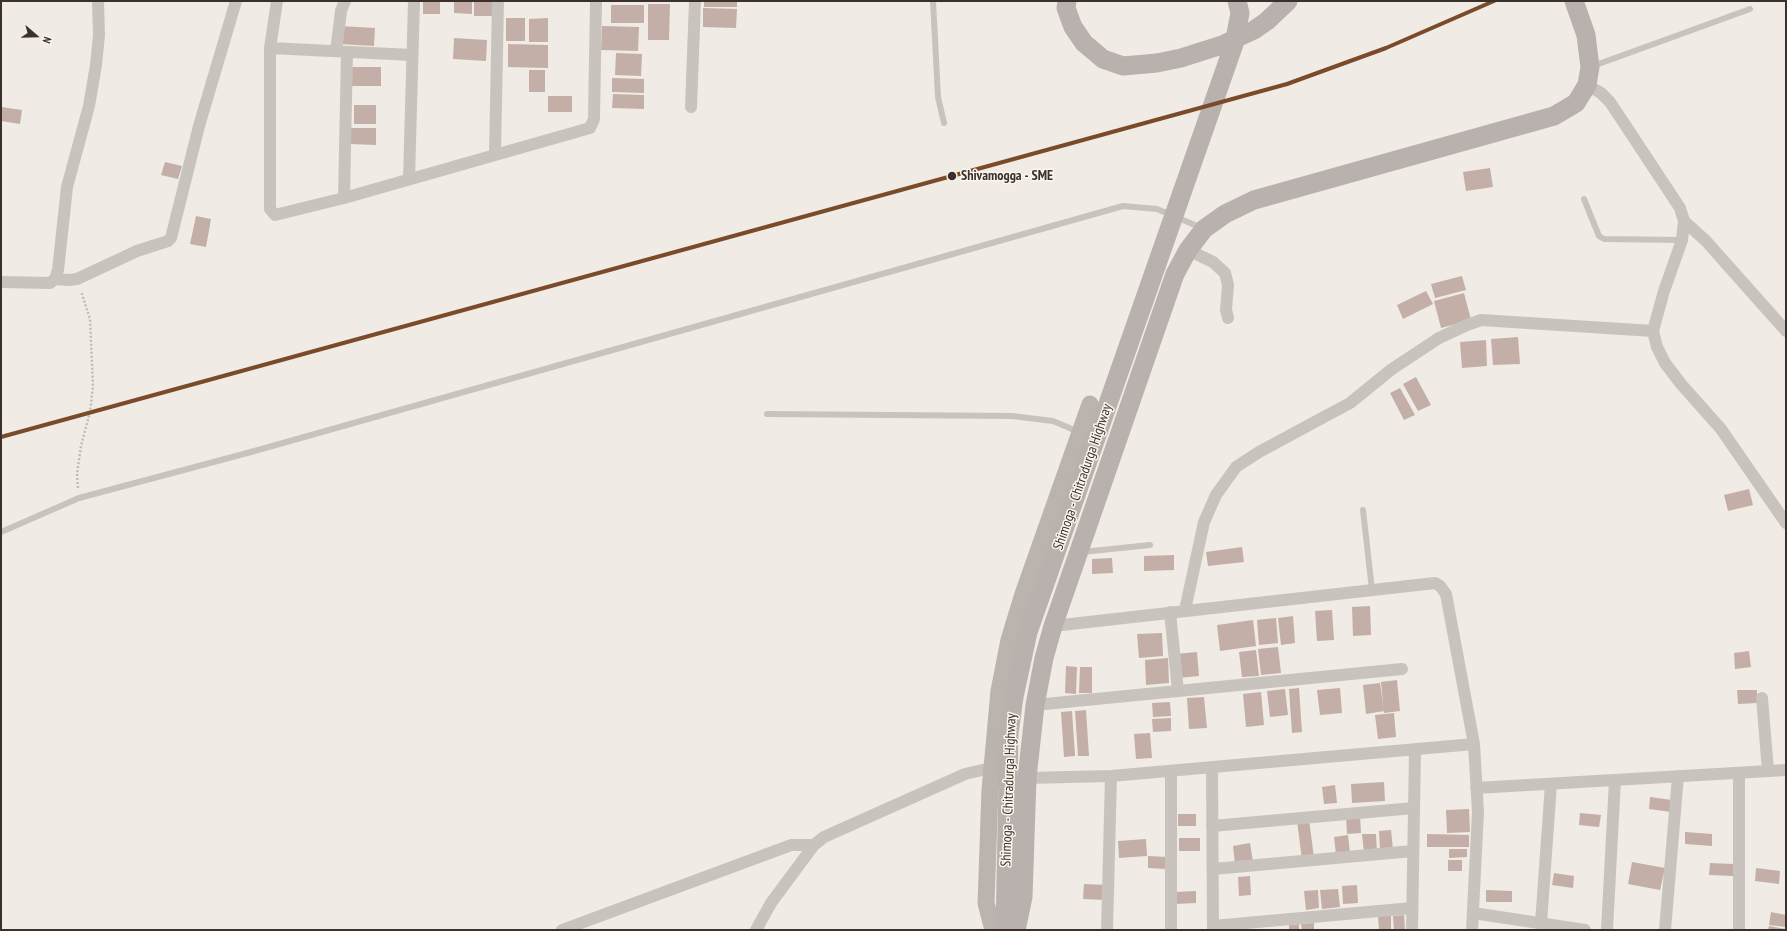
<!DOCTYPE html>
<style>
body{margin:0}
#map{position:relative;width:1787px;height:931px;overflow:hidden;background:#f0ebe5;font-family:"PT Sans Narrow",sans-serif}
canvas{display:block}
.frame{position:absolute;inset:0;border:2px solid #3b302b;pointer-events:none}
.north{position:absolute;left:16px;top:16px;width:40px;height:40px;-webkit-text-stroke:3px #fbf5ee;paint-order:stroke;rotate:110deg;font-size:11px;font-weight:700;line-height:16px;text-align:center;color:#3b302b}
.north::after{content:'';display:block;margin:auto;width:14px;height:18px;background:#3b302b;clip-path:polygon(50% 0,100% 100%,50% 72%,0 100%)}
</style>
<div id="map">
<canvas width="1787" height="931"></canvas>
<div class="frame"></div>
<div class="north">N</div>
</div>
<script>
const g = document.querySelector('canvas').getContext('2d');
g.lineJoin = 'round';
function fill(path, color) { g.fillStyle = color; g.fill(path, 'evenodd'); }
const poly = rows => new Path2D(rows.map(r => 'M' + r).join(''));
function stroke(path, color, width, dash) { g.strokeStyle = color; g.lineWidth = width; g.lineCap = dash ? 'butt' : 'round'; g.setLineDash(dash || []); g.stroke(path); }
function write(font, color, halo, rows, align = 'center') {
  g.font = font + ' "PT Sans Narrow",sans-serif'; g.lineWidth = 3; g.setLineDash([]); g.textBaseline = 'middle'; g.strokeStyle = halo; g.fillStyle = color; for (const [text, x, y, turn = 0] of rows) {
    g.save(); g.translate(x, y); g.rotate((+turn || 0) * Math.PI / 180); g.textAlign = isNaN(turn) ? turn : align; if (halo) g.strokeText(text, 0, 0); g.fillText(text, 0, 0); g.restore();
  }
}
fill(poly([
 [423,1,440,1,440,14,423,14],
 [454,1,472,1,472,14,454,13],
 [474,1,494,1,493,16,474,16],
 [704,1,737,1,737,7,704,7],
 [648,4,670,4,669,40,648,40],
 [611,5,644,5,644,23,611,23],
 [703,8,737,9,736,28,703,27],
 [506,18,525,18,525,41,506,41],
 [548,18,548,42,529,42,529,19],
 [341,26,375,28,374,46,340,44],
 [602,26,639,27,638,51,601,50],
 [454,38,487,40,486,61,453,59],
 [508,44,548,45,548,68,508,67],
 [616,53,642,54,641,76,615,75],
 [349,67,381,67,381,86,349,86],
 [529,70,545,70,545,92,529,92],
 [612,78,644,79,644,93,612,92],
 [613,94,644,95,644,109,612,108],
 [548,96,572,96,572,112,548,112],
 [354,105,376,105,376,124,354,124],
 [1,107,22,110,20,124,1,121],
 [350,128,376,128,376,145,350,144],
 [165,162,182,166,178,179,161,175],
 [1490,168,1493,187,1466,191,1463,172],
 [196,216,211,219,206,247,190,244],
 [1462,276,1466,290,1435,298,1431,284],
 [1426,291,1433,304,1403,319,1397,305],
 [1464,293,1471,320,1441,328,1434,301],
 [1518,337,1520,364,1493,365,1491,339],
 [1486,340,1487,366,1462,368,1460,342],
 [1416,377,1431,405,1418,411,1403,384],
 [1400,388,1415,415,1404,420,1390,393],
 [1749,489,1753,505,1728,511,1724,495],
 [1242,547,1244,562,1208,566,1206,552],
 [1174,555,1174,570,1144,571,1144,556],
 [1112,558,1113,573,1092,574,1092,559],
 [1370,606,1371,635,1353,636,1352,607],
 [1332,610,1334,640,1317,641,1315,611],
 [1293,616,1295,643,1281,645,1278,618],
 [1276,618,1278,643,1259,645,1257,620],
 [1253,620,1256,646,1220,651,1217,625],
 [1162,633,1163,656,1139,658,1137,634],
 [1278,647,1281,673,1261,675,1258,649],
 [1256,650,1259,676,1242,677,1239,652],
 [1749,651,1751,667,1735,669,1734,653],
 [1197,652,1199,676,1178,678,1176,654],
 [1168,658,1169,683,1146,685,1145,660],
 [1066,666,1077,667,1076,694,1065,693],
 [1080,667,1092,667,1092,693,1079,693],
 [1397,680,1400,711,1384,713,1381,682],
 [1380,683,1384,711,1366,714,1363,685],
 [1299,688,1302,732,1292,733,1289,689],
 [1340,688,1342,713,1320,715,1317,690],
 [1285,689,1288,715,1270,717,1267,691],
 [1737,690,1757,690,1757,703,1738,704],
 [1261,692,1264,725,1246,727,1243,694],
 [1204,697,1207,728,1189,729,1187,698],
 [1170,702,1171,716,1153,717,1152,703],
 [1086,710,1089,756,1078,756,1075,711],
 [1072,711,1075,756,1064,757,1061,712],
 [1394,713,1396,737,1378,739,1375,715],
 [1171,718,1171,731,1153,732,1152,719],
 [1150,733,1152,758,1136,759,1134,734],
 [1384,782,1385,801,1352,803,1351,784],
 [1335,785,1337,803,1324,804,1322,787],
 [1650,797,1672,800,1671,812,1649,809],
 [1469,809,1470,832,1447,833,1446,810],
 [1580,813,1601,815,1599,827,1579,825],
 [1178,814,1196,814,1196,826,1178,826],
 [1360,815,1361,833,1347,834,1346,816],
 [1309,819,1314,858,1302,860,1297,821],
 [1391,830,1393,850,1380,851,1379,831],
 [1685,832,1712,834,1712,846,1685,844],
 [1362,834,1376,834,1377,852,1364,853],
 [1427,834,1469,835,1469,847,1427,847],
 [1348,835,1350,853,1336,855,1334,837],
 [1179,838,1200,838,1200,851,1179,851],
 [1146,839,1147,856,1119,858,1118,841],
 [1250,843,1253,862,1235,864,1233,846],
 [1449,849,1467,849,1467,857,1449,858],
 [1148,856,1167,857,1166,869,1148,868],
 [1448,860,1462,860,1462,871,1448,871],
 [1632,862,1665,868,1660,890,1628,884],
 [1710,863,1733,864,1733,876,1709,875],
 [1756,868,1780,871,1779,884,1755,881],
 [1554,873,1574,876,1573,888,1552,885],
 [1250,876,1251,895,1239,896,1238,877],
 [1084,884,1106,885,1105,900,1083,899],
 [1357,885,1358,903,1343,904,1342,886],
 [1338,889,1340,907,1322,909,1320,890],
 [1318,890,1319,908,1306,910,1304,891],
 [1486,890,1512,891,1512,902,1486,902],
 [1196,891,1196,903,1175,904,1175,892],
 [1771,912,1786,915,1786,927,1769,925],
 [1391,915,1391,930,1379,930,1378,916],
 [1404,915,1405,930,1394,930,1393,916],
 [1314,923,1314,930,1302,930,1301,924],
 [1299,924,1299,930,1289,930,1289,925],
 [1769,926,1785,929,1785,930,1768,930]
]), '#c3afa7');
stroke(poly([
 [78,488,77,474,81,446,90,412,93,386,90,319,81,291]
]), '#c2bbb6', 2.5, [2, 2]);
stroke(poly([
 [933,1,938,97,944,123],
 [1593,66,1750,9],
 [1584,199,1599,236,1604,239,1682,240],
 [767,414,1012,416,1053,421,1079,432],
 [1363,510,1372,590],
 [1,532,79,498,251,452,1123,206,1157,209,1202,228],
 [1082,552,1150,545]
]), '#c9c3be', 6);
stroke(poly([
 [277,1,270,48,270,209,275,215,344,198,590,128,594,119,596,1],
 [270,48,412,55],
 [336,51,341,11,345,1],
 [1587,85,1601,93,1610,102,1680,208,1684,221,1682,240,1664,291,1653,331,1657,347,1665,363,1681,384,1721,429,1786,523],
 [691,107,695,1],
 [495,154,498,1],
 [409,179,414,1],
 [344,198,347,52],
 [1684,221,1706,241,1786,331],
 [1188,250,1213,262,1225,273,1228,285,1226,310,1228,318],
 [55,279,69,280,77,279,137,251,168,241,171,238,199,126,236,1],
 [1,282,50,283,55,279,58,270,67,187,89,106,96,65,99,35,98,1],
 [1185,610,1204,522,1216,495,1236,467,1259,452,1350,403,1392,369,1439,338,1467,325,1481,320,1653,331],
 [1170,612,1178,691],
 [1053,626,1435,583,1440,586,1446,594,1474,744,1478,812,1472,930],
 [1762,698,1768,771],
 [1035,705,1402,669],
 [1212,768,1213,930],
 [1739,773,1739,930],
 [1027,778,1111,776,1474,744],
 [1476,788,1786,770],
 [1212,826,1414,808],
 [1213,869,1413,851],
 [1473,913,1585,930],
 [1541,923,1551,784],
 [1213,926,1412,908],
 [562,930,791,845,814,845],
 [756,930,771,903,814,845,824,837,965,774,991,768],
 [1107,930,1111,776],
 [1171,930,1171,771],
 [1412,930,1415,749],
 [1607,930,1615,780],
 [1665,930,1678,776]
]), '#c9c3be', 12);
stroke(poly([
 [993,930,986,903,990,790,999,691,1009,640,1023,594,1090,404]
]), '#bab3ae', 17);
stroke(poly([
 [1067,1,1066,8,1073,27,1084,43,1103,59,1123,66,1157,63,1181,58,1222,45,1254,30,1267,21,1288,1],
 [1005,930,1009,734,1014,697,1028,632,1234,44,1240,13,1237,1],
 [1016,930,1023,897,1027,778,1035,705,1044,658,1053,626,1175,274,1188,250,1204,229,1225,214,1254,200,1554,116,1576,103,1587,85,1590,67,1586,35,1574,1]
]), '#b8b1ad', 19);
stroke(poly([
 [1,437,1287,84,1386,48,1494,1]
]), '#7a4b2a', 4);
for (const [x, y, r, color] of [
 [952,176,5,"#3b302b"]
]) { const dot = new Path2D(); dot.arc(x, y, r, 0, 2 * Math.PI); g.fillStyle = color; g.fill(dot); stroke(dot, '#fbf5ee', 1.5); }
write('bold 14px', '#3b302b', '#fbf5ee', [
 ["Shivamogga - SME",961,176]
], 'left');
write('14px', '#3b302b', '#fbf5ee', [
 ["Shimoga - Chitradurga Highway",1083,477,-71],
 ["Shimoga - Chitradurga Highway",1009,790,-88]
]);
</script>
